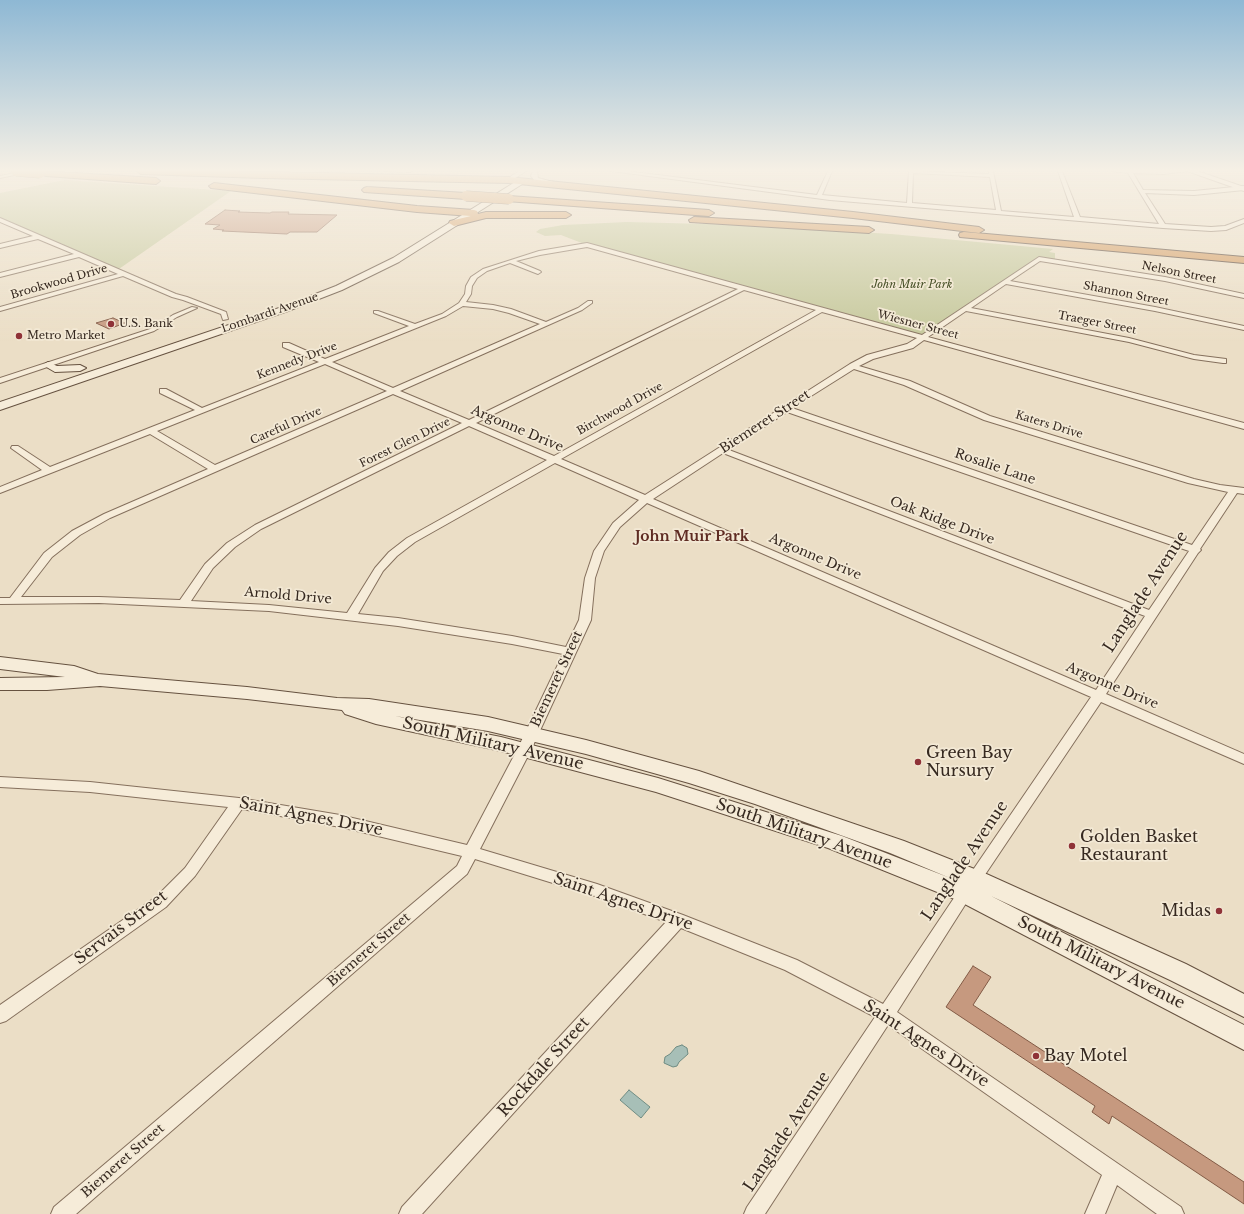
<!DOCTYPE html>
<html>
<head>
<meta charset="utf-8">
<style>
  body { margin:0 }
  canvas { display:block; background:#ebdec6 }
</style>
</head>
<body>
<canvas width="1244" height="1214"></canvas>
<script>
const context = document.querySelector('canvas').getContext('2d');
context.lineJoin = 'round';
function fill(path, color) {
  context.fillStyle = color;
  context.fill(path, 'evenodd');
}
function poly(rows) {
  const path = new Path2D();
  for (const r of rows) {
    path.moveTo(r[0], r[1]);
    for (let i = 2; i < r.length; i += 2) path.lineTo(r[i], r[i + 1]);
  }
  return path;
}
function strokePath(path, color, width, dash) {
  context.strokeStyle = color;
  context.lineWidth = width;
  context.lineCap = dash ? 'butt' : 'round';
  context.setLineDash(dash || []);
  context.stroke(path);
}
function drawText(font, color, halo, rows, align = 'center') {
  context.font = font + ' "Libre Baskerville",serif';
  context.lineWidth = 3.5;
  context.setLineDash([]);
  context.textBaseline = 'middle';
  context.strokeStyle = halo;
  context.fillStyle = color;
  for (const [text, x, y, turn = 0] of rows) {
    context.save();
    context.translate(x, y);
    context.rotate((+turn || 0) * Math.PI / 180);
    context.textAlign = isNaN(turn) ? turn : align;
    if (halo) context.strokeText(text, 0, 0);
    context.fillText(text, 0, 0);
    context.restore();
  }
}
fill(poly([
  [64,180,231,191,116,271,0,219,0,193],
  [627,222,745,225,891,234,1053,249,1049,252,1055,253,1055,259,1033,263,1035,266,1022,272,922,338,587,245,561,235,545,236,536,232,540,229,563,225]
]), '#c5c89b');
const water = poly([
  [682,1045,687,1048,688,1054,679,1062,677,1066,673,1067,664,1063,665,1057,670,1054,676,1047,682,1045],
  [629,1090,650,1107,641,1118,620,1100,629,1090]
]);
fill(water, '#a7bfb7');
strokePath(water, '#6f8c83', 1);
const building = poly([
  [225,210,240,211,238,212,270,213,272,212,289,212,288,214,337,215,317,232,290,232,287,234,222,231,224,230,213,229,220,225,205,224,225,210],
  [113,318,125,323,109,329,96,323,113,318],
  [973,966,991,977,973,1005,1244,1182,1244,1204,1112,1116,1109,1124,1092,1112,1095,1106,946,1007,973,966]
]);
fill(building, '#c6997f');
strokePath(building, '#825a45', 1);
const minor = poly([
  [24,171,29,172,0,178,0,176,24,171],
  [385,171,412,171,410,172,385,171],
  [611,171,626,171,817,195,828,171,832,171,822,195,907,203,909,171,989,174,989,171,993,171,1001,211,1074,217,1058,171,1062,171,1080,217,1159,224,1128,173,1112,171,1188,171,1164,174,1133,173,1143,190,1194,191,1244,186,1244,190,1194,195,1145,193,1165,224,1211,227,1225,226,1244,219,1244,223,1226,230,1211,231,1163,228,830,200,611,171],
  [913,173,990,177,996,210,912,203,913,173],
  [0,218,176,294,187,297,226,312,228,319,223,320,221,314,183,300,172,297,123,276,0,311,0,307,118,274,79,257,0,277,0,273,74,254,38,239,0,248,0,244,33,236,0,222,0,218],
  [587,243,922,335,1039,257,1165,277,1244,294,1244,298,1165,281,1040,261,1010,281,1155,307,1244,326,1244,330,1155,311,1006,284,971,308,1129,338,1194,355,1226,359,1226,363,1223,363,1194,359,1129,342,966,311,928,337,1244,423,1244,429,924,340,913,348,873,359,859,366,910,381,990,416,1194,479,1220,485,1244,488,1244,494,1237,493,1200,549,1201,550,1198,553,1106,694,1244,754,1244,764,1101,702,970,897,897,1012,1181,1207,1184,1214,1157,1214,1117,1185,1105,1214,1085,1214,1102,1175,888,1025,765,1214,744,1214,747,1207,875,1017,785,970,681,928,422,1214,399,1214,402,1207,666,922,595,896,475,859,467,874,76,1214,51,1214,54,1207,457,866,462,856,340,827,242,809,195,876,166,907,6,1021,0,1023,0,1005,156,897,185,868,228,807,90,792,0,787,0,777,90,782,239,798,340,815,467,845,517,750,563,654,512,644,398,626,269,611,99,603,0,604,0,598,10,598,44,553,72,531,104,514,208,469,150,434,0,493,0,487,42,470,11,448,12,446,18,446,50,467,195,410,160,393,160,389,166,389,202,408,319,362,283,347,283,343,289,343,325,359,409,326,374,313,374,311,378,311,415,324,442,314,459,303,465,294,466,286,471,277,483,269,539,251,587,243],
  [587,247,738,289,469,420,400,391,582,310,592,303,592,301,588,301,578,308,546,322,511,309,493,305,466,302,471,294,472,286,477,278,487,271,510,263,538,274,541,272,540,271,516,261,540,255,587,247],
  [744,290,816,310,554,456,476,423,744,290],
  [463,306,493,309,509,313,540,324,393,388,332,362,446,316,463,306],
  [822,312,917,338,907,344,867,355,850,364,645,495,561,459,822,312],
  [325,364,387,391,215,465,157,431,325,364],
  [854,369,904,385,984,420,1188,483,1228,492,1192,545,792,408,854,369],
  [393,394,462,423,255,525,227,543,205,564,180,600,99,597,21,597,52,557,80,535,110,518,393,394],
  [787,412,1189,551,1149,610,729,450,787,412],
  [469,426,547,460,407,538,389,552,375,568,347,613,269,605,191,601,213,568,235,547,261,529,469,426],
  [723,453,1145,616,1096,690,653,499,723,453],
  [555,463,639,500,613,523,594,551,585,578,579,620,566,647,512,636,398,618,358,614,383,571,397,556,415,542,555,463],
  [647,503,1091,697,960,889,883,1004,797,960,683,915,597,884,480,849,531,750,591,620,595,578,604,551,620,527,647,503],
  [192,307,197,308,177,317,154,331,0,383,0,378,150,329,173,315,192,307]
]);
const tertiary = poly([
  [519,171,526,171,511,181,507,181,507,179,519,171],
  [533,171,537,171,538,178,561,184,558,186,534,180,531,176,533,171],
  [1187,171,1197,171,1244,187,1244,191,1187,171]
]);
const secondary = poly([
  [520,179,523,179,527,181,399,262,342,290,288,311,0,410,0,402,282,307,336,286,393,258,520,179],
  [48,362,57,366,80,365,86,368,80,371,55,372,43,365,48,362],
  [0,657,74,666,98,674,247,687,337,698,369,699,488,717,586,740,699,771,904,841,982,872,1186,964,1244,994,1244,1017,1170,980,991,896,1244,1025,1244,1050,957,900,828,848,656,792,501,751,376,724,345,714,342,710,247,699,100,686,47,690,0,690,0,678,65,677,0,669,0,657],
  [395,716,488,731,586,754,689,783,755,804,890,853,950,878,842,836,658,778,501,737,395,716]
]);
const motorway = poly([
  [43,171,156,178,160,181,156,184,46,176,43,175,42,173,43,171],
  [137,171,227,171,509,177,853,212,979,227,984,230,979,233,853,218,509,183,263,178,141,174,137,171],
  [214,183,417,206,474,210,477,211,478,214,486,212,566,212,571,215,566,218,486,218,454,226,449,223,450,221,471,216,417,212,211,188,209,186,214,183],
  [367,187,466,193,471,196,466,199,364,192,362,190,364,188,367,187],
  [509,196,709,210,714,213,709,216,506,201,504,199,509,196],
  [694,217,869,227,874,230,869,233,690,222,689,220,694,217],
  [964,232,1244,257,1244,263,960,237,959,235,960,233,964,232]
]);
strokePath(minor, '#85705d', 2);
strokePath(tertiary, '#85705d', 2);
strokePath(secondary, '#665240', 2);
strokePath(motorway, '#533f31', 2);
fill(minor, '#f6ecd9');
fill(tertiary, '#f6ecd9');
fill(secondary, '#f6ecd9');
fill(motorway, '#d39a5e');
const motorwayBridge = poly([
  [16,171,40,173],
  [466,196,509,199]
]);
strokePath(motorwayBridge, '#533f31', 11, []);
strokePath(motorwayBridge, '#d39a5e', 10);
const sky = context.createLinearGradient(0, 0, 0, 341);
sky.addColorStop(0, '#8eb8d4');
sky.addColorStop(0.5, '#f6f0e5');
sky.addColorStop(1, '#f6f0e500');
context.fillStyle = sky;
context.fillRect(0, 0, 1244, 341);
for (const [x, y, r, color] of [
  [111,324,4,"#8f3237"],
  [19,336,4,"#8f3237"],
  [918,762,4,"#8f3237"],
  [1072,846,4,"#8f3237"],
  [1219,911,4,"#8f3237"],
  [1036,1056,4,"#8f3237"]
]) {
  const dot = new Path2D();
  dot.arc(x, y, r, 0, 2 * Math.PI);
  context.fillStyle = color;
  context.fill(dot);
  strokePath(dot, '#f3e9d5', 1.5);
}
drawText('11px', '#362920', '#f3e9d5', [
  ["Nelson Street",1179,273,11],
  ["Brookwood Drive",59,282,-16],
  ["Shannon Street",1126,294,11],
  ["Lombardi Avenue",270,313,-19],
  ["Traeger Street",1097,323,11],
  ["Wiesner Street",918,325,15],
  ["Kennedy Drive",297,361,-21],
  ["Birchwood Drive",620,409,-29],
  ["Katers Drive",1049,425,17],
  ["Careful Drive",286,426,-24],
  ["Forest Glen Drive",405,443,-26]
]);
drawText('italic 11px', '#485128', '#f3e9d5', [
  ["John Muir Park",912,285]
]);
drawText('11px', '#362920', '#f3e9d5', [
  ["U.S. Bank",119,324],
  ["Metro Market",27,336]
], 'left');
drawText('13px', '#362920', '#f3e9d5', [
  ["Biemeret Street",765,422,-33],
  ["Argonne Drive",517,429,23],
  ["Rosalie Lane",995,467,19],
  ["Oak Ridge Drive",942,521,21],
  ["Argonne Drive",815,557,23],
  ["Arnold Drive",288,596,5],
  ["Biemeret Street",557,679,-65],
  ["Argonne Drive",1112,686,23],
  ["Biemeret Street",369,950,-41],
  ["Biemeret Street",123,1161,-41]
]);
drawText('bold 14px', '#5f2c23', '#f3e9d5', [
  ["John Muir Park",692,537]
]);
drawText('16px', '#362920', '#f3e9d5', [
  ["Langlade Avenue",1146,592,-57],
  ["South Military Avenue",493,744,13],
  ["Saint Agnes Drive",311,817,11],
  ["South Military Avenue",804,834,19],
  ["Langlade Avenue",965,861,-56],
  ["Saint Agnes Drive",623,902,19],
  ["Servais Street",121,928,-37],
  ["South Military Avenue",1101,963,27],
  ["Saint Agnes Drive",926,1044,33],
  ["Rockdale Street",544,1067,-48],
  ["Langlade Avenue",787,1132,-56]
]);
drawText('16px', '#362920', '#f3e9d5', [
  ["Green Bay",926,753],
  ["Nursury",926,771],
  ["Golden Basket",1080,837],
  ["Restaurant",1080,855],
  ["Midas",1211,911,"right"],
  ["Bay Motel",1044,1056]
], 'left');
</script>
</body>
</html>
